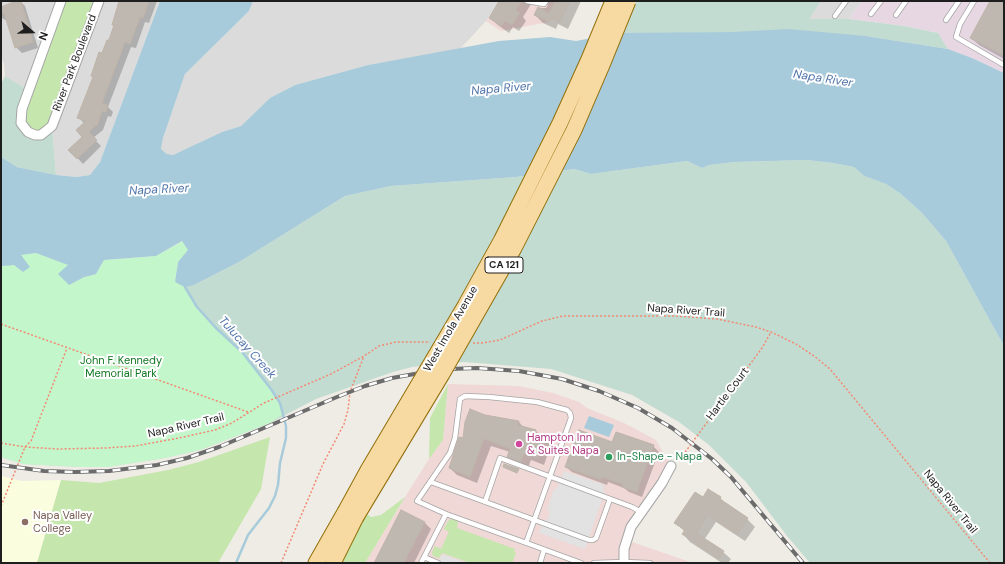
<!DOCTYPE html>
<html>
<head>
<meta charset="utf-8">
<style>
  body { margin:0 }
  #map { position:relative; width:1005px; height:564px; overflow:hidden; background:#efece5; font-family:"DM Sans",sans-serif }
  canvas { display:block }
  .frame { position:absolute; inset:0; border:2px solid #1e1e1e; pointer-events:none }
  .north { position:absolute; left:12px; top:12px; width:40px; height:40px; -webkit-text-stroke:3px #fff; paint-order:stroke; rotate:110deg; font-size:11px; font-weight:700; line-height:16px; text-align:center; color:#1e1e1e }
  .north::after { content:''; display:block; margin:auto; width:14px; height:18px; background:#1e1e1e; clip-path:polygon(50% 0,100% 100%,50% 72%,0 100%) }
</style>
</head>
<body>
<div id="map">
<canvas width="1005" height="564"></canvas>
<div class="frame"></div>
<div class="north">N</div>
</div>
<script>
const context = document.querySelector('canvas').getContext('2d');
context.lineJoin = 'round';
function fill(path, color) {
  context.fillStyle = color;
  context.fill(path, 'evenodd');
}
function poly(rows) {
  const path = new Path2D();
  for (const r of rows) {
    path.moveTo(r[0], r[1]);
    for (let i = 2; i < r.length; i += 2) path.lineTo(r[i], r[i + 1]);
  }
  return path;
}
function strokePath(path, color, width, dash) {
  context.strokeStyle = color;
  context.lineWidth = width;
  context.lineCap = dash ? 'butt' : 'round';
  context.setLineDash(dash || []);
  context.stroke(path);
}
function drawText(font, color, halo, rows, align = 'center') {
  context.font = font + ' "DM Sans",sans-serif';
  context.lineWidth = 4;
  context.setLineDash([]);
  context.textBaseline = 'middle';
  context.strokeStyle = halo;
  context.fillStyle = color;
  for (const [text, x, y, turn = 0] of rows) {
    context.save();
    context.translate(x, y);
    context.rotate((+turn || 0) * Math.PI / 180);
    context.textAlign = isNaN(turn) ? turn : align;
    if (halo) context.strokeText(text, 0, 0);
    context.fillText(text, 0, 0);
    context.restore();
  }
}
fill(poly([
  [1,1,61,1,28,90,5,76,4,64,1,56],
  [99,1,160,1,100,162,90,175,77,177,56,175,52,126],
  [253,1,499,1,486,21,460,49,368,65,295,85,270,98,241,126,222,132,173,155,167,154,161,149,163,138,185,74,249,11],
  [821,1,862,1,849,19,808,19]
]), '#dcdbdb');
fill(poly([
  [500,1,570,1,560,22,551,18,549,22,501,31,486,21],
  [448,384,518,386,553,393,579,402,587,408,624,423,656,440,671,466,626,540,693,563,365,563,405,497,429,459,443,440]
]), '#efd8d5');
fill(poly([
  [862,1,1004,1,1004,73,972,58,948,49,938,33,904,26,849,19]
]), '#e7d7e3');
fill(poly([
  [1,476,21,481,61,480,37,563,1,563]
]), '#fbfddf');
fill(poly([
  [61,1,99,1,52,126,41,135,28,132,22,109],
  [448,384,443,440,429,459,430,418],
  [270,437,261,489,218,563,37,563,61,480,99,483,168,470,199,462],
  [405,497,365,563,343,563,356,518,361,510,371,517,381,515],
  [451,519,458,521,457,528,515,549,514,552,516,553,512,563,470,563,442,553,439,558,433,556,432,552,435,546,441,549,449,532,444,529,448,521]
]), '#c5e6ad');
fill(poly([
  [628,1,821,1,809,19,849,19,904,26,938,33,948,49,866,36,733,32,615,35],
  [5,76,28,90,21,123,35,135,52,126,56,175,17,167,1,157,1,84],
  [807,160,833,163,854,167,864,176,886,184,901,194,922,213,946,241,1004,346,1004,563,810,563,787,536,746,482,709,445,679,422,632,395,551,369,464,362,412,367,393,372,316,399,270,423,200,450,165,458,107,467,80,467,23,464,1,457,1,264,194,285,239,262,345,196,391,186,516,177,574,169,591,174,687,161,702,168,709,165,735,162]
]), '#c3dcd2');
fill(poly([
  [183,241,189,250,178,262,175,282,185,287,197,307,216,328,242,352,264,379,280,403,283,414,270,423,200,450,165,458,107,467,80,467,23,464,1,457,1,264,2,266,14,265,20,255,36,253,69,265,69,285,84,277,96,274,104,260,156,256]
]), '#c4f6cc');
fill(poly([
  [564,471,604,485,603,490,605,491,585,549,539,533,543,520,547,521,550,511,547,510,554,489,557,489],
  [442,554,467,563,438,563]
]), '#e2e2e2');
fill(poly([
  [160,1,253,1,249,11,185,74,163,138,161,149,167,154,173,155,222,132,241,126,270,98,295,85,368,65,499,41,550,37,576,41,618,33,733,32,788,29,866,36,948,49,972,58,1004,73,1004,346,946,241,922,213,901,194,886,184,864,176,854,167,833,163,807,160,735,162,709,165,702,168,687,161,591,174,574,169,516,177,391,186,345,196,239,262,194,285,185,287,175,282,178,262,188,250,182,241,156,256,104,260,96,274,84,277,69,285,58,274,68,265,36,253,21,255,30,267,23,272,14,265,2,266,1,157,17,167,56,175,77,177,90,175,100,162],
  [589,416,614,425,609,437,584,428]
]), '#a7cbda');
fill(poly([
  [8,1,20,1,25,6,38,48,22,53,16,47,7,20,5,20,1,17,1,8,14,3],
  [120,1,157,1,149,23,145,22,136,48,131,47,108,107,113,112,111,117,108,116,103,130,93,138,101,146,83,164,70,150,84,137,85,124,79,118,94,78,92,76,109,42,114,26,113,25],
  [501,1,533,1,523,17,526,21,519,31,513,27,509,33,498,25,490,18],
  [544,1,581,1,568,29,558,24,556,29,543,23,535,15,539,8,546,8,548,5],
  [991,1,1004,1,1004,59,979,45,971,38],
  [484,416,519,422,524,428,536,431,541,436,544,437,551,444,544,465,531,460,528,468,515,463,508,456,510,452,491,446,477,483,457,475,450,468,464,440],
  [613,444,653,446,659,452,642,497,629,492,624,488,608,482,607,485,572,472,566,467],
  [720,498,728,506,747,519,755,527,745,541,716,522,704,540,723,552,731,559,728,563,722,563,690,542,683,534,685,532,676,523,703,499],
  [424,522,431,529,414,563,375,563]
]), '#0003');
strokePath(poly([
  [186,284,185,287,197,307,216,328,242,352,271,389,280,403,286,426,286,438,280,463,278,485,275,496,269,508,248,535,236,563]
]), '#a7cbda', 2.5);
const building = poly([
  [16,1,21,1,33,42,15,48,4,13,1,14,1,7,16,1],
  [119,1,149,1,143,18,140,17,130,44,125,42,102,103,108,105,106,112,102,111,97,126,96,125,89,132,97,140,77,159,68,150,82,137,76,130,86,121,77,118,93,77,91,76,99,52,102,53,107,40,109,40,114,25,112,25,119,1],
  [499,1,522,1,516,10,520,13,512,25,505,21,501,26,489,18,499,1],
  [555,1,570,1,560,22,551,18,549,22,534,15,538,7,549,13,555,1],
  [990,1,1004,1,1004,56,970,38,990,1],
  [470,409,485,415,519,421,518,425,536,430,536,434,545,436,537,458,524,454,521,462,507,457,510,449,484,439,470,477,449,468,459,437,463,438,465,422,470,409],
  [579,430,612,442,616,432,654,445,637,492,622,487,623,484,602,477,601,480,565,467,579,430],
  [504,464,519,469,517,473,503,467,504,464],
  [708,489,721,497,720,499,748,518,737,534,708,515,696,533,724,551,719,559,682,534,685,530,674,523,695,492,703,497,708,489],
  [401,510,425,522,404,563,374,563,401,510]
]);
fill(building, '#bfb8b1');
strokePath(building, '#bfb4a8', 1);
const service = poly([
  [527,1,544,4,546,1],
  [974,1,960,24,956,37,1004,65],
  [871,14,881,1],
  [896,15,906,1],
  [835,16,846,1],
  [946,20,959,1],
  [431,482,589,540,593,540,596,538,610,499],
  [485,502,500,458,632,507,641,512],
  [526,543,571,418,570,413,567,410,537,402,489,397,465,396,460,399,455,438,450,453,417,501,446,514,532,545,581,563],
  [424,557,438,563],
  [421,563,446,514],
  [540,563,544,550],
  [594,563,624,562,650,563]
]);
const minor = poly([
  [61,1,22,109,21,123,28,132,35,135,41,135,52,126,99,1],
  [624,563,624,549,631,527,662,483,671,466]
]);
const primary = poly([
  [316,563,345,512],
  [333,563,356,517]
]);
strokePath(service, '#a5a5a5', 6);
strokePath(minor, '#a5a5a5', 11);
strokePath(primary, '#906e08', 17);
strokePath(poly([
  [1,324,248,412],
  [473,343,482,343,500,340,542,321,563,316,676,316,717,319,756,327,771,332,796,344,814,356,830,369,990,563],
  [1,443,25,447,57,449,105,448,135,446,179,438,215,430,232,423,264,403,331,374,364,356,379,346,396,342,430,342],
  [677,461,683,455,762,348,771,332],
  [1,506,25,447,31,441,67,348],
  [281,563,323,464,344,424,348,410,350,392,364,356]
]), '#f28972', 1.5, [2, 2]);
strokePath(service, '#fff', 4.5);
strokePath(minor, '#fff', 9);
strokePath(primary, '#f7d9a2', 15);
const rail = poly([
  [1,465,44,471,75,472,109,471,157,465,187,458,219,447,337,397,365,386,392,378,420,373,450,369,477,368,519,371,562,379,599,391,638,408,672,428,712,459,731,477,803,563]
]);
strokePath(rail, '#6c6c6c', 4);
strokePath(rail, '#fff', 2.5, [8]);
const primaryBridge = poly([
  [345,512,368,470,465,306,501,241,560,123,589,59,613,1],
  [356,517,442,374,514,248,574,130,602,65,628,1]
]);
strokePath(primaryBridge, '#906e08', 17, []);
strokePath(primaryBridge, '#f7d9a2', 15);
for (const [x, y, r, color] of [
  [519,444,4,"#d1479c"],
  [609,457,4,"#2e9e5b"],
  [25,522,4,"#8d6e63"]
]) {
  const dot = new Path2D();
  dot.arc(x, y, r, 0, 2 * Math.PI);
  context.fillStyle = color;
  context.fill(dot);
  strokePath(dot, '#fff', 1.5);
}
for (const [x, y, w] of [
  [504,265,38]
]) {
  const box = new Path2D();
  box.roundRect(x - w / 2, y - 8, w, 16, 3);
  context.fillStyle = '#fff';
  context.fill(box);
  strokePath(box, '#1e1e1e', 1);
}
drawText('bold 10px', '#1e1e1e', null, [
  ["CA 121",504,265]
]);
drawText('11px', '#1e1e1e', '#fff', [
  ["River Park Boulevard",75,63,-69],
  ["Napa River Trail",686,311,4],
  ["West Imola Avenue",451,329,-60],
  ["Hartle Court",728,394,-53],
  ["Napa River Trail",186,426,-13],
  ["Napa River Trail",950,502,51]
]);
drawText('11px', '#172', '#fff', [
  ["John F. Kennedy",121,361],
  ["Memorial Park",121,374]
]);
drawText('11px', '#b23c85', '#fff', [
  ["Hampton Inn",527,438],
  ["& Suites Napa",527,451]
], 'left');
drawText('11px', '#27864d', '#fff', [
  ["In-Shape - Napa",617,457]
], 'left');
drawText('11px', '#785e54', '#fff', [
  ["Napa Valley",33,516],
  ["College",33,529]
], 'left');
drawText('italic 12px', '#5075a9', '#fff', [
  ["Napa River",823,79,9],
  ["Napa River",501,89,-5],
  ["Napa River",159,190,-3],
  ["Tulucay Creek",247,348,48]
]);
</script>
</body>
</html>
